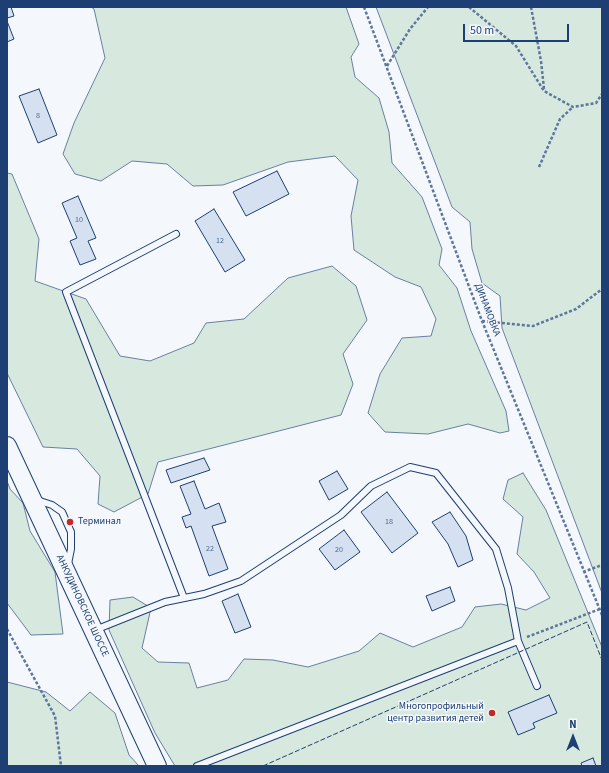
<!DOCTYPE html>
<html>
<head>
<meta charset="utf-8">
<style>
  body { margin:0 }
  #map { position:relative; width:609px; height:773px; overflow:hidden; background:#f4f7fb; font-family:"Source Sans 3",sans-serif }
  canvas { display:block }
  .frame { position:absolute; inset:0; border:8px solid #1d3f73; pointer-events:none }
  .north { position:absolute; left:553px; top:717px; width:40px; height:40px; -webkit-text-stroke:3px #f4f7fb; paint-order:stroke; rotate:0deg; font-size:11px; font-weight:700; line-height:16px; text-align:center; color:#1d3f73 }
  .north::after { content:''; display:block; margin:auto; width:14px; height:18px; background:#1d3f73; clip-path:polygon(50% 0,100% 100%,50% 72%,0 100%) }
  .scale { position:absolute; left:463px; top:24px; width:106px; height:18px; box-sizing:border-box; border:2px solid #1d3f73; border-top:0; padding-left:5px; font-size:12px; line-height:14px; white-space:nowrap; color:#1d3f73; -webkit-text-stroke:3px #f4f7fb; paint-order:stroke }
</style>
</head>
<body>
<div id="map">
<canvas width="609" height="773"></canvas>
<div class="frame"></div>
<div class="north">N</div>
<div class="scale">50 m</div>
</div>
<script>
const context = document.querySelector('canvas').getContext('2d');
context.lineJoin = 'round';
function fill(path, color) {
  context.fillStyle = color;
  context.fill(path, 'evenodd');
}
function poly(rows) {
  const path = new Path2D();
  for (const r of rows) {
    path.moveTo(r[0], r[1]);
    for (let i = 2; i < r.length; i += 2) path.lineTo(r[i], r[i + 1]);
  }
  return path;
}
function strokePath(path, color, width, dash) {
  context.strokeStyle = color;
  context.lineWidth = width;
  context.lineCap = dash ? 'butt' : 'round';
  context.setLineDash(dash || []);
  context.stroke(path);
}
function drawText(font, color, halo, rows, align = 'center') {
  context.font = font + ' "Source Sans 3",sans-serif';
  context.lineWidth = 3;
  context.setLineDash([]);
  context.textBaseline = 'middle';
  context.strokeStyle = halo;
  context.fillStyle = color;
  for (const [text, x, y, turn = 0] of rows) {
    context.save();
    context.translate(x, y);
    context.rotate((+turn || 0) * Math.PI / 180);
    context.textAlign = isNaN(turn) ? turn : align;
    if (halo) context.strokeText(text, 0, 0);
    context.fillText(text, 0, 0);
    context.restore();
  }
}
const green = poly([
  [91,7,346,7,359,44,351,57,355,77,379,98,389,132,392,163,422,197,442,249,439,265,457,288,471,331,506,411,509,431,500,433,468,424,428,434,385,432,368,413,380,374,402,338,431,336,436,319,421,287,395,277,354,250,351,216,358,180,335,156,288,162,223,185,193,186,167,164,132,161,101,181,75,174,63,154,74,123,105,58,94,9,91,7],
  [376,7,602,7,602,593,502,328,500,296,482,283,472,249,470,222,452,207,376,7],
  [7,173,12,174,39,239,35,281,86,299,120,356,150,361,194,343,206,323,244,319,288,278,332,266,356,286,367,320,343,354,353,384,341,415,158,462,148,494,114,512,98,504,100,476,77,449,43,447,7,373,7,173],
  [523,473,546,510,602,647,602,766,175,766,155,733,109,630,110,600,133,597,151,608,142,648,158,662,189,663,197,688,228,680,244,659,273,660,308,667,359,651,380,633,413,647,462,627,475,607,501,604,526,610,550,598,534,572,517,554,523,517,503,499,508,480,523,473],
  [7,481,10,489,23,503,30,531,55,572,63,634,31,635,7,603,7,481],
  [7,682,46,692,70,711,90,692,115,713,129,755,139,766,7,766,7,682]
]);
fill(green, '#d7e8df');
strokePath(green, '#687fa3', 1);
const building = poly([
  [7,7,11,7,14,16,7,18,7,7],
  [7,21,14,39,7,42,7,21],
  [39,89,57,135,38,143,19,96,39,89],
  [277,171,289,194,246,216,233,192,277,171],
  [78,196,96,238,88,241,96,259,80,265,70,241,77,238,62,203,78,196],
  [214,209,245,260,225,272,195,221,214,209],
  [204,458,210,470,171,483,166,470,204,458],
  [337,471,348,489,329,500,319,481,337,471],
  [194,481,205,509,219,503,226,522,212,526,228,569,209,576,191,526,186,528,182,517,191,514,180,486,194,481],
  [387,492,418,533,392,553,361,512,387,492],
  [450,512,466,536,473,560,458,567,448,544,432,522,450,512],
  [344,530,360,552,335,570,319,549,344,530],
  [450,587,455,601,432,611,426,596,450,587],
  [238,594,251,627,235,633,222,601,238,594],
  [549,695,557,713,533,723,535,728,518,735,508,712,549,695],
  [593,758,596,766,582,766,581,763,593,758]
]);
fill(building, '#d5e0f0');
strokePath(building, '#1d3f73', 1);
const lane = poly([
  [176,234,66,292,184,598],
  [37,500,52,505,62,512,71,532,71,549,68,564],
  [95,630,165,602,204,594,241,581,341,515,371,486,410,467,436,473,496,549,508,588,518,641,537,686],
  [197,766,518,641]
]);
const secondary = poly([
  [7,446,157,766]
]);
strokePath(lane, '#1d3f73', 8);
strokePath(secondary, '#1d3f73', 20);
strokePath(poly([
  [364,7,482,321,602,615],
  [469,7,516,46,544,91,573,107,596,103,602,94],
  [531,7,541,61,544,89],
  [387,66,410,29,428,7],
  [539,167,560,119,573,107],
  [482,321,533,326,576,309,602,289],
  [583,572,602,565],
  [7,629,55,716,61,766],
  [527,637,600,609]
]), '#5e769c', 2.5, [3, 2]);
strokePath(lane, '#f4f7fb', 6);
strokePath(secondary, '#f4f7fb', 18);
strokePath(poly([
  [263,766,587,622,602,660]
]), '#1d3f73', 1, [5, 2]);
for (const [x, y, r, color] of [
  [70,522,4,"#c62828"],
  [492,713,4,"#c62828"]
]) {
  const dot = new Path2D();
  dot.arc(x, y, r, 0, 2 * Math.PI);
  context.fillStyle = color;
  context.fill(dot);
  strokePath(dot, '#f4f7fb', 1.5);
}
drawText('8px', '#4b6792', null, [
  ["8",38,116],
  ["10",79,220],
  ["12",220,241],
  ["18",389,522],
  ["22",210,549],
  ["20",339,550]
]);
drawText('10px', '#1d3f73', '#f4f7fb', [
  ["ДИНАМОВКА",487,310,69],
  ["АНКУДИНОВСКОЕ ШОССЕ",82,606,65]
]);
drawText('10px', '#1d3f73', '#f4f7fb', [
  ["Терминал",78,522],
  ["Многопрофильный",484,707,"right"],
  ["центр развития детей",484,719,"right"]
], 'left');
</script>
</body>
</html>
